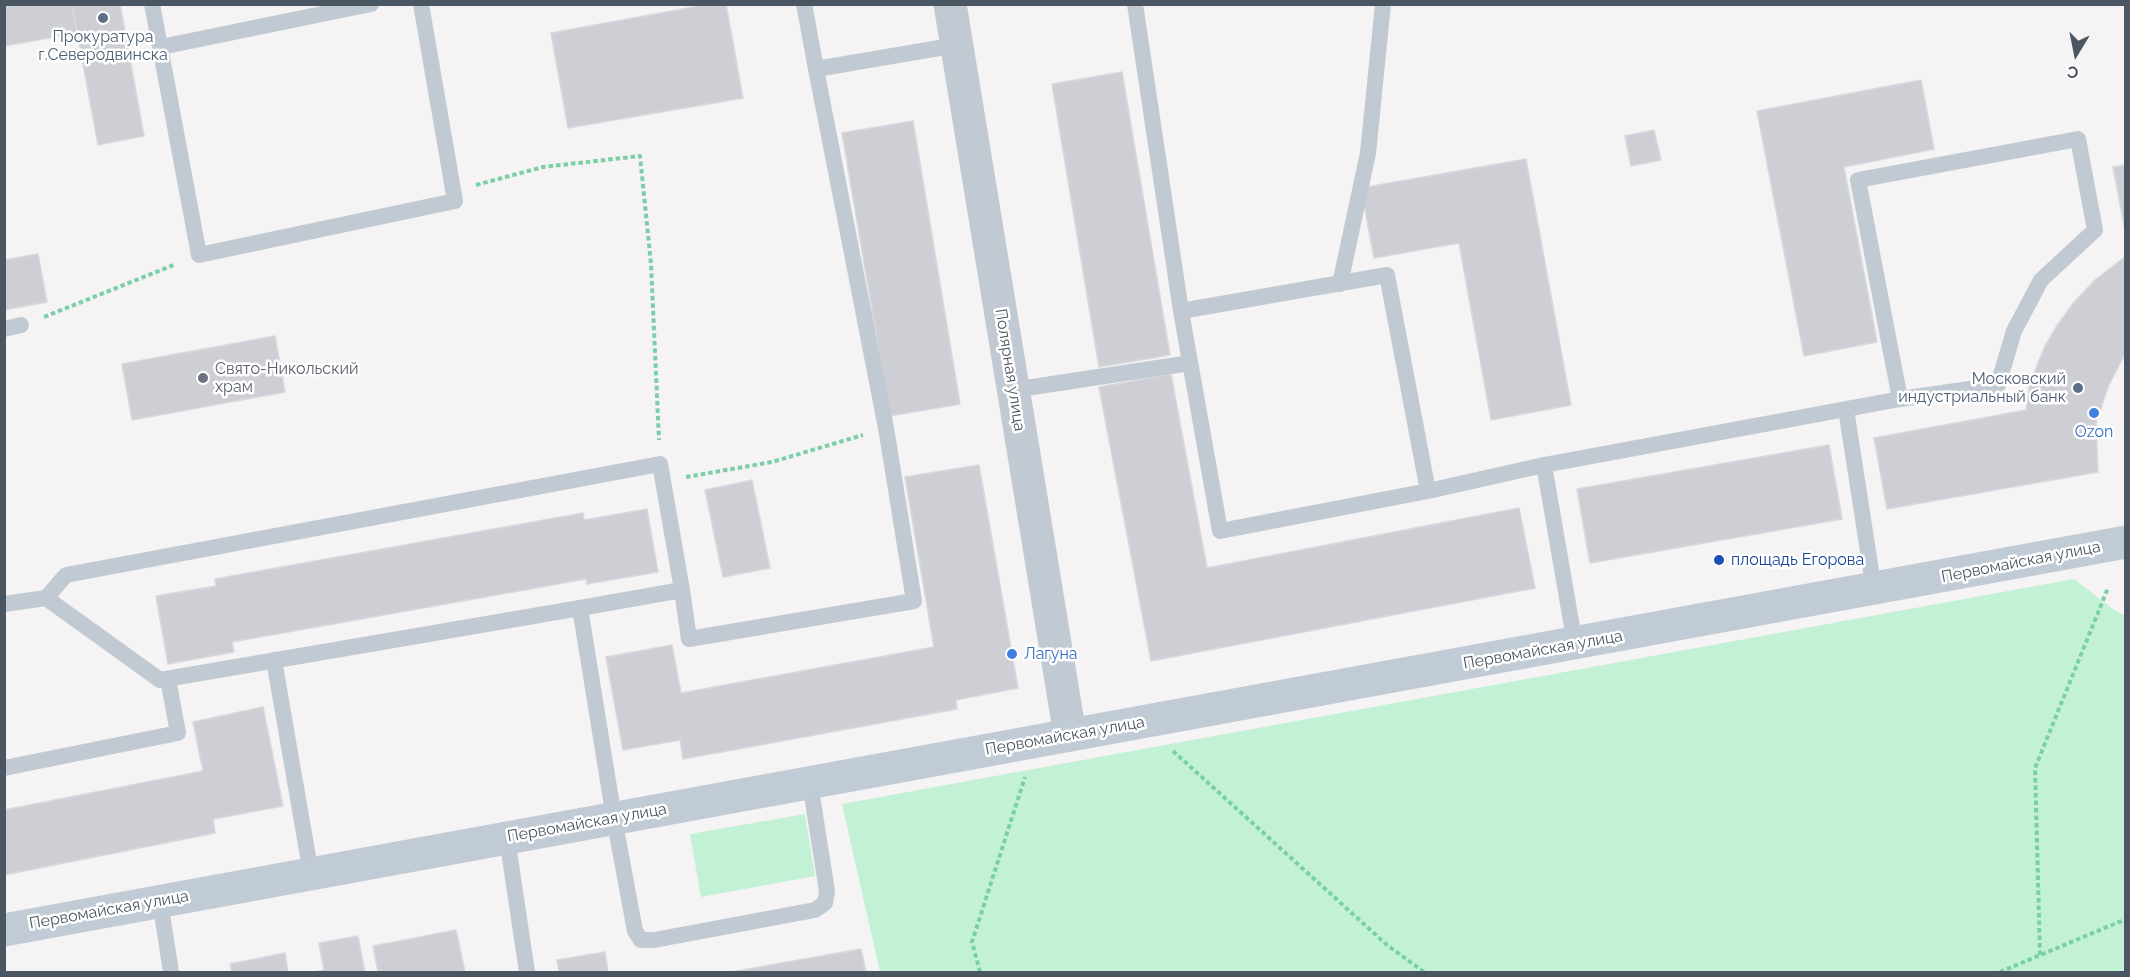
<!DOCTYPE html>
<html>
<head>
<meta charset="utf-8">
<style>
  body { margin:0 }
  #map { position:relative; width:2130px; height:977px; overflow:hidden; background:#f5f3f3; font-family:Raleway,sans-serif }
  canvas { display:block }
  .frame { position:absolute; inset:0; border:6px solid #4a5661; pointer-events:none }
  .north { position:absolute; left:2046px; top:24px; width:60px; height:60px; -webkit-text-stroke:4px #fff; paint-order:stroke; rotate:190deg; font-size:16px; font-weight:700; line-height:24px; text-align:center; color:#4a5661 }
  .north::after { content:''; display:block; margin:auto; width:21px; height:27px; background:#4a5661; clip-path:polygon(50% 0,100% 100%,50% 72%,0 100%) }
</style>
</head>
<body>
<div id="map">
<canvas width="2130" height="977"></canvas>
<div class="frame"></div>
<div class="north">С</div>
</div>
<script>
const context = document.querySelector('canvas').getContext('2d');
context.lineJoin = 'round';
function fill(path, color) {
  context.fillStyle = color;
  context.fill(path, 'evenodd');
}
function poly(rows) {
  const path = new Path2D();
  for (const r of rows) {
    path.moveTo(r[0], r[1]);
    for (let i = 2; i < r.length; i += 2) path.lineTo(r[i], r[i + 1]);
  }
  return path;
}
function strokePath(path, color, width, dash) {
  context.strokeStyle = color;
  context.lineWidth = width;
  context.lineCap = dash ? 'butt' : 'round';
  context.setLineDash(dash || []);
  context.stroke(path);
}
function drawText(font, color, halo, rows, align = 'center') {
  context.font = font + ' Raleway,sans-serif';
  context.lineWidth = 5;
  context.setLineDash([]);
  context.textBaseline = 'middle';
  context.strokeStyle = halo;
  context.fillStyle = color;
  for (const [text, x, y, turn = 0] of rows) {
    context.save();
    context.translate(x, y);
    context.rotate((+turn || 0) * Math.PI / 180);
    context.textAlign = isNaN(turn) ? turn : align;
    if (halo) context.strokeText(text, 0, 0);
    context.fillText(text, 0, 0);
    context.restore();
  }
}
fill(poly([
  [2074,579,2114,610,2125,616,2125,972,880,972,842,804],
  [805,814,815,876,701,897,690,834]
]), '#c3f1d5');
const building = poly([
  [4,4,72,4,77,33,4,46,4,4],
  [72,4,120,4,144,136,98,145,72,4],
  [710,4,726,4,743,98,568,128,551,33,710,4],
  [1122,72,1170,355,1099,367,1052,84,1122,72],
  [1921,80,1934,149,1844,167,1877,342,1804,356,1757,111,1921,80],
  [913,121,960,404,890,416,842,133,913,121],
  [1654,130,1661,160,1631,166,1625,136,1654,130],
  [1526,159,1571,405,1491,420,1459,243,1374,258,1361,188,1526,159],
  [2126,165,2126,236,2113,167,2126,165],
  [38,254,47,302,4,310,4,260,38,254],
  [2126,256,2126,352,2108,387,2096,423,2098,472,1887,509,1874,438,2026,410,2030,382,2045,346,2058,324,2075,301,2095,280,2126,256],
  [275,336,285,392,132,420,122,364,275,336],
  [1171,374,1207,568,1519,508,1535,588,1151,661,1099,387,1171,374],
  [1829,445,1842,519,1590,563,1577,489,1829,445],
  [979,465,1018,688,956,700,957,709,683,759,680,740,623,750,606,657,672,645,681,693,934,647,905,477,979,465],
  [752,480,770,568,723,577,705,490,752,480],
  [647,509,658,572,587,584,586,579,232,642,234,652,168,664,156,596,216,586,215,579,583,513,584,520,647,509],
  [263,707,283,806,213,819,215,833,4,875,4,810,203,771,193,722,263,707],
  [456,930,465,972,378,972,373,946,456,930],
  [358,936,365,972,314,972,324,970,319,943,358,936],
  [861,949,866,972,731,972,861,949],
  [605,952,608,972,559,972,557,960,605,952],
  [285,953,288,972,232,972,230,964,285,953]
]);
fill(building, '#cdcfd5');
strokePath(building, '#d7d9de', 1.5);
strokePath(poly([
  [476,185,543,167,640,156,651,264,659,440],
  [44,317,176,264],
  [686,477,772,462,863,435],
  [1173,751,1387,945,1424,972],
  [2040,955,2035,768,2108,588],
  [980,972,972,942,1025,777],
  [2000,972,2126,919]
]), '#7ad0a6', 4, [4.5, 3]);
strokePath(poly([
  [152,4,199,255,455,201,421,4],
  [804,4,816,69,957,45],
  [1135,4,1181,311],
  [161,47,371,4],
  [1340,284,1368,153,1383,4],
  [4,329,21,325],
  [1013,390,1190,363],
  [1846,409,1900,399,1858,180,2078,139,2095,230,2041,280,2014,331,1998,385,1900,399],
  [1428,491,1387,275,1181,311,1220,531,1428,491,1544,465],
  [46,598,66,575,660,464,682,590],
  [4,604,46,598,160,680,580,608],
  [1575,644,1544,465,1846,409,1874,590],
  [274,660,311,874],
  [4,768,178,733,168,679],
  [810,783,827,891,825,903,815,910,654,940,641,940,635,931,614,818,580,608,682,590,689,639,914,601,886,428,816,69],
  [507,838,527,972],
  [160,901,171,972]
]), '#c1cad2', 16);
strokePath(poly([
  [950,4,1070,735]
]), '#c1cad2', 33);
strokePath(poly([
  [4,930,2126,542]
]), '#c1cbd6', 33);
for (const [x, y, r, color] of [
  [103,18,6,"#5c6f8a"],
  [203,378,6,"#6b7280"],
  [2078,388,6,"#5c6f8a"],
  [2094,413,6,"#3f7fe0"],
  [1719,560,6,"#1a4fb4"],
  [1012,654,6,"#3f7fe0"]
]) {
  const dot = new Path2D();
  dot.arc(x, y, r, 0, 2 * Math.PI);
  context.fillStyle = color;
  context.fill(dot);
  strokePath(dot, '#fff', 2);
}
drawText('16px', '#4e5e75', '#fff', [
  ["Прокуратура",103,37],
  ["г.Северодвинска",103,55],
  ["Московский",2066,379,"right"],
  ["индустриальный банк",2066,397,"right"]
]);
drawText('16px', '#5b616d', '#fff', [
  ["Свято-Никольский",215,369],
  ["храм",215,387]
], 'left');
drawText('16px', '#4a5661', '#fff', [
  ["Полярная улица",1010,370,81],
  ["Первомайская улица",2021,562,-11],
  ["Первомайская улица",1543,650,-10],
  ["Первомайская улица",1065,736,-10],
  ["Первомайская улица",587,823,-10],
  ["Первомайская улица",109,910,-10]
]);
drawText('16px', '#366cbe', '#fff', [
  ["Ozon",2094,432],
  ["Лагуна",1024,654,"left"]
]);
drawText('16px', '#164399', '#fff', [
  ["площадь Егорова",1731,560]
], 'left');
</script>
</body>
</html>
